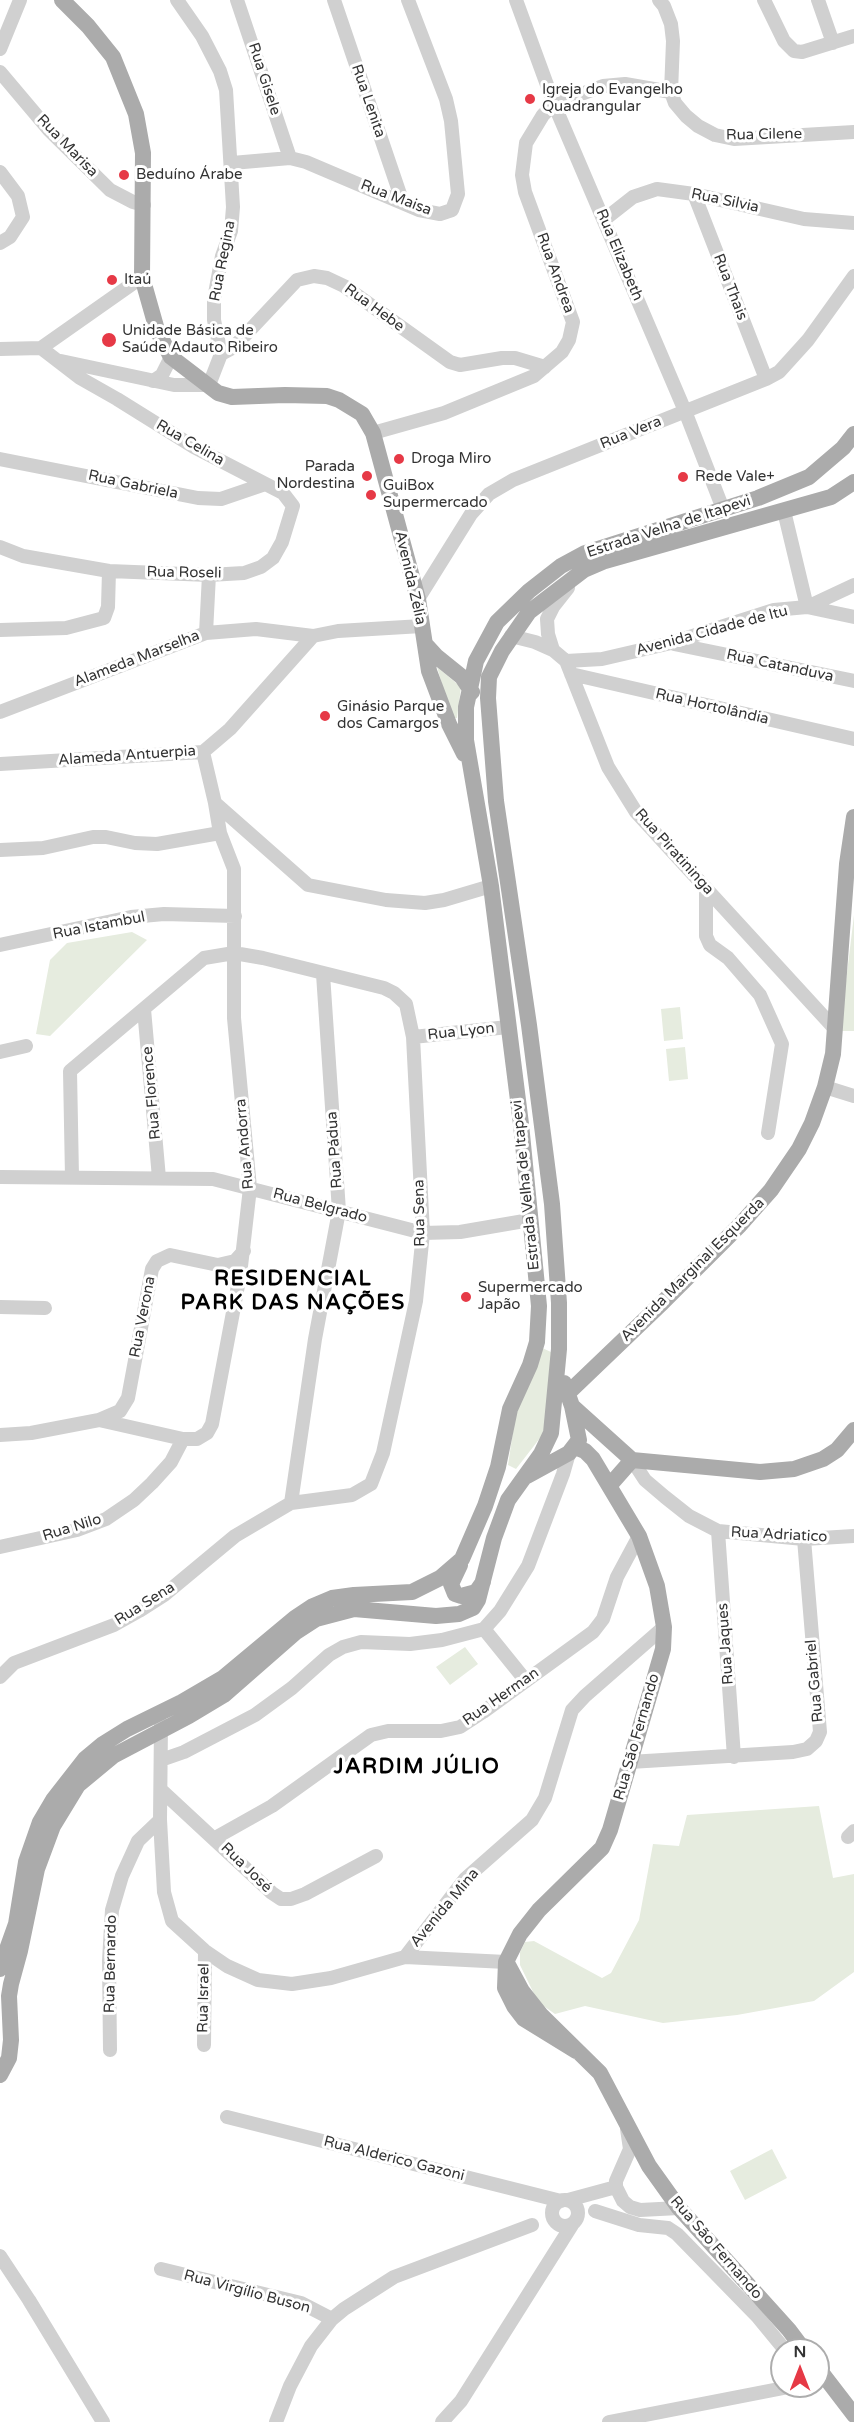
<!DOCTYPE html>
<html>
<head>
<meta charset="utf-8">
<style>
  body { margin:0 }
  #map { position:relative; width:854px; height:2422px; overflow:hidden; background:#fff; font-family:"Varela Round",sans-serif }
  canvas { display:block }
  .north { position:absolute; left:770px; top:2338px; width:60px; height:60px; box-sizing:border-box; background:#fff; border:2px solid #adadad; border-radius:50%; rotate:0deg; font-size:16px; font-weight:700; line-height:24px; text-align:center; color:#333 }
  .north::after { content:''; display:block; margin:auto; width:21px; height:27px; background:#e63946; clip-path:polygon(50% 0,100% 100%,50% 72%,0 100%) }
</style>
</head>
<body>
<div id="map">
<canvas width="854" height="2422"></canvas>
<div class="north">N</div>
</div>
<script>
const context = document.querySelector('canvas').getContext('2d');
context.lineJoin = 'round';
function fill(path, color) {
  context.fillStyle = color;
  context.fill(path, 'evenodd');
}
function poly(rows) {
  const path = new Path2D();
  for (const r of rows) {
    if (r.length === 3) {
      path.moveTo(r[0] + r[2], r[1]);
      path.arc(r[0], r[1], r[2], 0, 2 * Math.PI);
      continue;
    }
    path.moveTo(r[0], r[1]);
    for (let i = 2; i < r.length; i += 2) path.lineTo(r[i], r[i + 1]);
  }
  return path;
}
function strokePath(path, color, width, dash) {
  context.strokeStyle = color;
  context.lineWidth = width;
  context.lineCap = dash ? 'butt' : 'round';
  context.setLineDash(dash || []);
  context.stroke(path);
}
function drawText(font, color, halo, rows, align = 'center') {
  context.font = font + ' "Varela Round",sans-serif';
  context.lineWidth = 6;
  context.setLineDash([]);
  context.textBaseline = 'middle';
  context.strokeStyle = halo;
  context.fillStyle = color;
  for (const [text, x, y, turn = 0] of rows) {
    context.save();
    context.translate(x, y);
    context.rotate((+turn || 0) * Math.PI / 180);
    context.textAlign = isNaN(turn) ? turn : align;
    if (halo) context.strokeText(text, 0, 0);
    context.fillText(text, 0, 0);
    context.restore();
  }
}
fill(poly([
  [437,667,461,687,457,718,452,718],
  [854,915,854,1031,840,1031],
  [132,932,147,940,50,1036,36,1034,50,960,67,943],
  [680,1007,683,1039,664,1041,661,1009],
  [685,1047,688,1079,669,1081,666,1049],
  [540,1347,551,1352,547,1429,516,1469,508,1465,515,1418],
  [465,1647,478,1664,450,1685,436,1667],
  [819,1806,833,1878,854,1874,854,1972,814,2001,737,2015,663,2023,585,2006,555,2014,538,2002,520,1965,520,1952,525,1942,534,1941,602,1978,611,1973,639,1920,653,1844,679,1846,687,1815],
  [772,2149,787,2178,745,2200,730,2171]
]), '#e6ecdf');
strokePath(poly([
  [177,0,202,36,220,71,226,90,233,207,231,231,222,256,214,299,214,320,221,354],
  [237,0,290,158],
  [334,0,403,203],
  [516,0,554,104,685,411,723,509],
  [659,0,664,6,671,24,673,41,671,92],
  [764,0,784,41,794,51,802,52,854,36],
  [818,0,833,43],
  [0,49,20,0],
  [0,72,49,130,110,190,133,202,144,205],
  [232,163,290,158,306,162,419,210,440,214,452,210,458,194,451,121,446,99,408,0],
  [0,172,18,196,23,217,10,237,0,243],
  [694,194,766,379],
  [605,219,633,197,657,189,694,194,804,219,854,223],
  [41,348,142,277],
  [0,349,41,348],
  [61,361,174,385,209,385,221,354,234,347,297,280,314,276,327,278,344,286,450,362,460,365,502,358,515,358,545,367],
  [153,381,162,375,171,357],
  [373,433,444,413,534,376,562,352,569,340,573,322,525,192,522,175,526,143,543,115,554,104,603,86,625,84,671,92,675,103,686,116,698,126,715,135,734,139,854,132],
  [0,459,198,498,221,499,265,484],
  [784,511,807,607],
  [0,547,23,556,109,571,209,575,244,573,261,567,273,558,282,542,293,506,283,493,194,447,117,399,80,378,41,348],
  [418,599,471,514,489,494,513,480,766,379,779,372,808,340,854,276],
  [807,607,854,617],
  [0,630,66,628,104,618,108,607,109,571],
  [206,633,209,575],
  [511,636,535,642,553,650,566,661,608,767,636,812,835,1029],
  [674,644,854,681],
  [553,650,548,634,547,619,553,607,568,588],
  [566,661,602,659,671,643,774,610,807,607,854,585],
  [571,674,854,739],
  [0,712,206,633,256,629,313,636,338,631,422,626],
  [0,764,203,752,230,729,313,636],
  [215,803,308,885,386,900,425,903,444,900,491,886],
  [0,850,43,848,93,837,106,837,135,843,157,844,220,833],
  [706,889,706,936,710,945,728,958,760,995,782,1044,768,1133],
  [0,945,131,917,164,914,235,916],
  [144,1009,159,1178],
  [413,1037,508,1027],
  [0,1052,26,1046],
  [825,1087,854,1096],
  [0,1177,213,1179,423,1233,460,1232,530,1220],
  [0,1307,45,1308],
  [99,1420,120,1411,128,1398,152,1269,157,1261,170,1255,218,1265,235,1261,244,1251],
  [0,1435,31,1433,99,1420,183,1439,197,1439,207,1433,212,1424,240,1275,250,1188,234,1018,234,869,220,833,215,803,203,752],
  [632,1460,645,1480,665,1497,689,1516,718,1531,804,1539,854,1536],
  [291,1503,315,1339,339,1211,323,974],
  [718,1531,734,1757],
  [0,1547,77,1530,106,1519,134,1500,152,1483,171,1462,183,1439],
  [484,1629,526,1681],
  [0,1677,14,1663,114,1625,139,1611,164,1595,235,1536,291,1503,352,1495,371,1484,383,1453,416,1301,423,1233,413,1037,406,1004,394,993,384,988,263,958,234,953,204,958,70,1071,72,1177],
  [161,1724,160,1820,164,1892,172,1921,205,1951,227,1966,258,1980,292,1984,331,1978,405,1957,465,1879,532,1820,545,1798,572,1710,585,1696,664,1627],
  [161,1760,184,1752,255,1715,292,1688,329,1655,343,1647,361,1642,410,1644,442,1640,484,1629,500,1611,528,1566,563,1474,569,1453],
  [630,1762,793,1752,807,1749,816,1741,820,1732,804,1539],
  [161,1790,272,1893,281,1899,291,1899,305,1894,376,1856],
  [848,1837,854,1831],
  [215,1838,272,1806,371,1735,388,1731,441,1731,460,1727,483,1712,593,1632,603,1619,617,1577,639,1536],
  [405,1957,506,1962],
  [204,2045,205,1951],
  [110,2050,109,1961,112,1910,122,1876,138,1841,160,1820],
  [227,2117,561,2201],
  [627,2129,630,2149,616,2181,616,2187,623,2201,630,2207,640,2210,679,2208],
  [565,2213,13],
  [568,2200,616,2187],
  [595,2211,639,2225,668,2228,677,2234,757,2316,785,2350],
  [0,2256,29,2300,103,2422],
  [161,2269,301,2303,332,2319],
  [276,2422,290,2386,311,2346,332,2319,344,2309,394,2277,532,2225],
  [442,2422,461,2401,572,2225],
  [609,2422,794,2386]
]), '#d0d0d0', 14);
strokePath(poly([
  [62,0,88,26,113,57,136,114,143,153,142,277,157,330,171,357,218,393,232,397,285,395,327,396,339,400,362,414,373,433,418,599,429,671,449,724,464,754],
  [425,644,436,656,462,677,472,692],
  [567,1394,661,1304,740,1225,771,1190,799,1149,812,1123,825,1087,833,1054,847,864,854,817],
  [572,1406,632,1460],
  [575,1447,585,1451,593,1459,639,1536,657,1586,664,1627,663,1649,610,1830,602,1848,539,1910,520,1934,506,1962,505,1988,514,2006,524,2019,576,2051],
  [632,1460,760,1472,794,1469,823,1459,837,1450,854,1430],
  [527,1476,569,1453,579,1440,572,1406,564,1383],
  [610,1485,632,1460],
  [460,1565,451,1584,455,1594,461,1596,476,1592,483,1582],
  [507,1963,522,1991,541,2015,600,2073,649,2166,679,2208,789,2330,804,2350],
  [0,1969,16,1924,26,1862,40,1822,53,1800,85,1759,103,1744,127,1729,182,1702,223,1678,295,1618,313,1606,332,1598,354,1595,412,1592,440,1578,462,1559,485,1506,498,1467,510,1409,530,1365,537,1342,539,1306,521,1124,491,886,466,740,466,707,476,661,497,622,529,591,561,566,585,553,758,498,809,477,843,448,854,434],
  [0,2075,9,2058,11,2040,9,1996,11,1984,20,1951,37,1869,53,1826,78,1785,113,1756,189,1716,224,1695,296,1632,316,1619,354,1609,436,1616,459,1614,473,1608,478,1600,494,1538,508,1500,541,1454,551,1433,559,1349,559,1303,552,1204,529,1025,496,801,488,698,489,677,502,651,529,612,584,570,605,561,831,497,854,482],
  [818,2368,854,2415]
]), '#ababab', 16);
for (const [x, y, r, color] of [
  [530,99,6,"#e63946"],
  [124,175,6,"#e63946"],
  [112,280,6,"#e63946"],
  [109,340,8,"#e63946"],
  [399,459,6,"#e63946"],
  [367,476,6,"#e63946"],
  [683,477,6,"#e63946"],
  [371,495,6,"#e63946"],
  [325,716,6,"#e63946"],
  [466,1297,6,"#e63946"]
]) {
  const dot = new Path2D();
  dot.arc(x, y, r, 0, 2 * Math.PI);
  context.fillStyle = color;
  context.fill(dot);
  strokePath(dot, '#fff', 2);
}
drawText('15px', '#333', '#fff', [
  ["Rua Gisele",264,79,72],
  ["Rua Lenita",368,101,71],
  ["Rua Cilene",764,135,-1],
  ["Rua Marisa",67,146,46],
  ["Rua Maisa",396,198,21],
  ["Rua Silvia",725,201,12],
  ["Rua Elizabeth",619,255,67],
  ["Rua Regina",223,261,-79],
  ["Rua Andrea",555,273,70],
  ["Rua Thais",730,287,69],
  ["Rua Hebe",374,308,36],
  ["Rua Vera",631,433,-22],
  ["Rua Celina",190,443,30],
  ["Rua Gabriela",133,485,12],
  ["Estrada Velha de Itapevi",669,527,-18],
  ["Rua Roseli",184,573,1],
  ["Avenida Zélia",410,578,77],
  ["Avenida Cidade de Itu",712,631,-15],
  ["Alameda Marselha",137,659,-21],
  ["Rua Catanduva",780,666,12],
  ["Rua Hortolândia",712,707,13],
  ["Alameda Antuerpia",127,756,-4],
  ["Rua Piratininga",674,852,48],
  ["Rua Istambul",99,926,-11],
  ["Rua Lyon",461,1032,-6],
  ["Rua Florence",152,1093,-95],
  ["Rua Andorra",245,1144,-95],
  ["Rua Pádua",335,1150,-94],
  ["Estrada Velha de Itapevi",526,1185,-96],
  ["Rua Belgrado",320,1206,15],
  ["Rua Sena",420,1213,-91],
  ["Avenida Marginal Esquerda",693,1270,-45],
  ["Rua Verona",143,1317,-79],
  ["Rua Nilo",72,1528,-17],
  ["Rua Adriatico",779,1535,3],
  ["Rua Sena",145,1604,-32],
  ["Rua Jaques",726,1644,-94],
  ["Rua Gabriel",815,1681,-95],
  ["Rua Herman",501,1697,-35],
  ["Rua São Fernando",637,1737,-74],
  ["Rua José",246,1868,44],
  ["Avenida Mina",445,1908,-50],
  ["Rua Bernardo",111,1964,-89],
  ["Rua Israel",204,1998,-89],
  ["Rua Alderico Gazoni",394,2159,14],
  ["Rua São Fernando",716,2248,49],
  ["Rua Virgílio Buson",247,2292,15]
]);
drawText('15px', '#333', '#fff', [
  ["Igreja do Evangelho",542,90],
  ["Quadrangular",542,107],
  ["Beduíno Árabe",136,175],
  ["Itaú",124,280],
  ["Unidade Básica de",122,331],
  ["Saúde Adauto Ribeiro",122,348],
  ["Droga Miro",411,459],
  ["Parada",355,467,"right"],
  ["Nordestina",355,484,"right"],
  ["Rede Vale+",695,477],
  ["GuiBox",383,486],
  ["Supermercado",383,503],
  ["Ginásio Parque",337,707],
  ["dos Camargos",337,724],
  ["Supermercado",478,1288],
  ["Japão",478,1305]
], 'left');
context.letterSpacing = '1.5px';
drawText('bold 21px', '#000', '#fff', [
  ["RESIDENCIAL",293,1279],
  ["PARK DAS NAÇÕES",293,1303],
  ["JARDIM JÚLIO",417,1767]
]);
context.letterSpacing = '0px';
</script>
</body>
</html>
